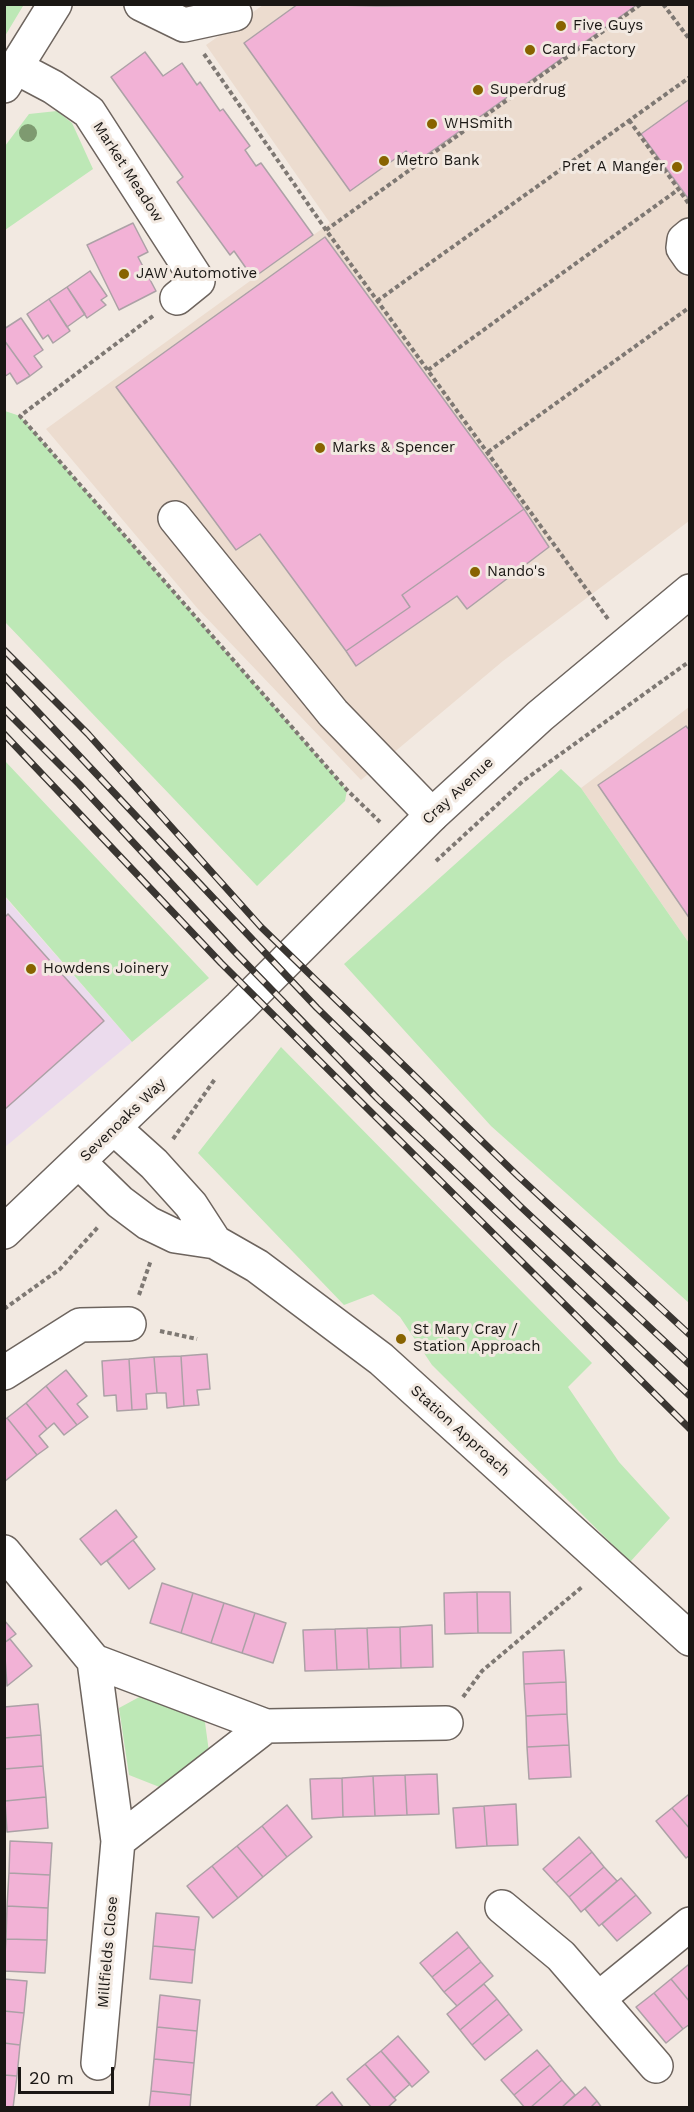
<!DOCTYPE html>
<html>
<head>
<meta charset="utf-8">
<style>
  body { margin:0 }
  #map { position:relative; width:694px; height:2112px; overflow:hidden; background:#f2e9e1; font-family:"Work Sans",sans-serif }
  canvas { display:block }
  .frame { position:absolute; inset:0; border:6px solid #1a1714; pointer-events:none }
  .scale { position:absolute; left:18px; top:2067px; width:96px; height:27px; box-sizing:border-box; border:3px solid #1a1714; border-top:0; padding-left:8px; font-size:18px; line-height:21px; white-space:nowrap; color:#1a1714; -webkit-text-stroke:4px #f2e9e1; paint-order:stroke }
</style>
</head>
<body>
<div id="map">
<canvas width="694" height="2112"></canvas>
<div class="frame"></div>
<div class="scale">20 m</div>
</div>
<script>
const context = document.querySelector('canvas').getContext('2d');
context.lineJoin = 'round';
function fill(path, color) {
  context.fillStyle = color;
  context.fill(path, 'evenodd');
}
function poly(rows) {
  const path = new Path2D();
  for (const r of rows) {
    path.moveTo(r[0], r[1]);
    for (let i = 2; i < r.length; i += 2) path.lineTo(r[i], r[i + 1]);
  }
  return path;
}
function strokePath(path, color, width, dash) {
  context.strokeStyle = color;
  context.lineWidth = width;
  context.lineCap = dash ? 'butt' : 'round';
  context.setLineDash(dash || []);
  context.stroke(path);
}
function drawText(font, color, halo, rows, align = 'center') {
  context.font = font + ' "Work Sans",sans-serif';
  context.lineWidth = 6;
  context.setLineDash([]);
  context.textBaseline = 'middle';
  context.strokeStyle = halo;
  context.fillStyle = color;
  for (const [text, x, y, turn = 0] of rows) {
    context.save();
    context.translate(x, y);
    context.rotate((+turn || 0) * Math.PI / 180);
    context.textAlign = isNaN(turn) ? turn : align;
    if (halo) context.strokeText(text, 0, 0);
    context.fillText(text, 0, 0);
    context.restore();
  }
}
fill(poly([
  [263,5,689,5,689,521,503,661,361,780,198,609,46,429,330,223,206,45],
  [689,707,689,943,581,788]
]), '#ecdccf');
fill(poly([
  [4,896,132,1042,5,1147,4,1147]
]), '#ebdbed');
fill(poly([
  [5,4,23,6,5,36,4,5],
  [57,111,72,123,93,169,5,230,5,146,29,114],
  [5,411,20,416,347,790,345,801,257,886,5,622],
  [5,761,209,978,132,1042,5,896],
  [561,769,581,788,689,943,689,1303,491,1126,344,964],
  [281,1047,592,1363,568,1387,619,1462,670,1518,630,1562,432,1365,400,1317,373,1294,344,1305,198,1153],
  [143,1695,204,1715,209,1752,162,1788,129,1775,119,1708]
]), '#bde8b6');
const building = poly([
  [298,4,376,6,638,4,415,163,406,151,350,191,244,43,298,4],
  [145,52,163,76,182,63,197,85,200,82,220,111,223,109,250,146,245,150,256,166,261,163,313,235,253,278,234,251,230,255,177,182,183,177,111,77,145,52],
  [690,99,690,201,641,134,690,99],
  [133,223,148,252,138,257,156,291,119,310,87,245,133,223],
  [325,237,524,509,402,595,410,607,346,651,260,534,236,550,116,387,325,237],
  [90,271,107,296,101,300,106,305,87,318,67,287,90,271],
  [67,287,85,314,67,327,49,299,67,287],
  [49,299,70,331,53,343,48,335,43,339,27,314,49,299],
  [21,318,43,350,34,356,42,367,30,376,4,340,4,329,21,318],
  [4,340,30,376,17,384,10,373,4,377,4,340],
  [524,509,549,547,467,609,457,596,356,666,346,651,410,607,402,595,524,509],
  [686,726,690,731,690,919,598,785,686,726],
  [8,914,104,1021,4,1110,4,918,8,914],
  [207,1354,210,1389,197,1390,199,1405,184,1406,181,1356,207,1354],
  [181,1356,184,1406,167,1408,166,1393,157,1393,154,1357,181,1356],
  [154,1357,157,1393,146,1394,147,1409,132,1410,129,1359,154,1357],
  [129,1359,132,1410,117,1411,116,1395,104,1396,102,1361,129,1359],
  [66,1370,87,1396,77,1404,88,1417,77,1425,46,1386,66,1370],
  [46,1386,77,1425,64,1435,54,1423,47,1429,26,1403,46,1386],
  [26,1403,47,1429,39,1436,48,1447,37,1455,7,1418,26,1403],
  [7,1418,37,1455,4,1482,4,1420,7,1418],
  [116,1510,137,1537,101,1565,80,1539,116,1510],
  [133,1540,155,1569,129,1589,107,1561,133,1540],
  [162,1583,193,1593,181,1633,150,1623,162,1583],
  [477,1592,478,1633,445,1634,444,1593,477,1592],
  [477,1592,510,1592,511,1633,478,1633,477,1592],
  [193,1593,224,1603,211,1643,181,1633,193,1593],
  [224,1603,255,1613,242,1653,211,1643,224,1603],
  [255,1613,286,1623,273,1663,242,1653,255,1613],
  [4,1620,16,1634,4,1643,4,1620],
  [432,1625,433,1667,401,1668,400,1627,432,1625],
  [400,1627,401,1668,369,1669,367,1628,400,1627],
  [367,1628,369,1669,337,1670,335,1629,367,1628],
  [335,1629,337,1670,305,1671,303,1630,335,1629],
  [10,1639,32,1666,7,1686,4,1643,10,1639],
  [564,1650,566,1682,524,1684,523,1652,564,1650],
  [566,1682,567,1714,526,1716,524,1684,566,1682],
  [38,1704,41,1735,4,1738,4,1707,38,1704],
  [567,1714,569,1745,527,1747,526,1716,567,1714],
  [41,1735,43,1766,4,1769,4,1738,41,1735],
  [569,1745,571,1777,529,1779,527,1747,569,1745],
  [43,1766,46,1797,5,1801,4,1769,43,1766],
  [437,1774,439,1814,407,1815,405,1775,437,1774],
  [405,1775,407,1815,375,1816,373,1776,405,1775],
  [373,1776,375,1816,343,1817,342,1778,373,1776],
  [342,1778,343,1817,312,1819,310,1779,342,1778],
  [688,1795,690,1797,690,1829,672,1808,688,1795],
  [46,1797,48,1828,7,1832,5,1801,46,1797],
  [516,1804,518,1845,487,1846,484,1806,516,1804],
  [287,1805,312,1837,287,1857,262,1826,287,1805],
  [484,1806,487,1846,456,1848,453,1808,484,1806],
  [672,1808,690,1829,690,1855,686,1858,656,1821,672,1808],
  [262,1826,287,1857,263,1877,237,1846,262,1826],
  [579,1837,592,1852,556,1883,543,1869,579,1837],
  [10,1841,52,1843,50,1875,9,1873,10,1841],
  [237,1846,263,1877,238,1898,212,1866,237,1846],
  [592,1852,604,1867,569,1897,556,1883,592,1852],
  [212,1866,238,1898,213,1918,187,1886,212,1866],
  [604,1867,617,1881,581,1912,569,1897,604,1867],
  [9,1873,50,1875,48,1908,7,1906,9,1873],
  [621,1878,636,1895,599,1926,585,1909,621,1878],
  [636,1895,651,1913,617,1941,602,1924,636,1895],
  [7,1906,48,1908,47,1940,6,1939,7,1906],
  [156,1913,199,1917,195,1950,153,1946,156,1913],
  [457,1932,469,1947,432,1977,420,1963,457,1932],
  [6,1939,47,1940,45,1973,4,1971,6,1939],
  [153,1946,195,1950,192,1983,150,1979,153,1946],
  [469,1947,481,1962,444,1992,432,1977,469,1947],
  [481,1962,493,1976,457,2006,444,1992,481,1962],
  [688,1965,690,1968,690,2002,671,1979,688,1965],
  [4,1979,27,1981,24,2013,4,2011,4,1979],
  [671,1979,690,2002,690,2024,683,2029,654,1993,671,1979],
  [484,1984,497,1999,460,2030,447,2014,484,1984],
  [654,1993,683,2029,666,2043,636,2007,654,1993],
  [160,1995,200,2000,197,2031,157,2027,160,1995],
  [497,1999,509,2014,472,2045,460,2030,497,1999],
  [4,2011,24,2013,20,2045,4,2043,4,2011],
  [509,2014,522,2030,485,2060,472,2045,509,2014],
  [157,2027,197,2031,194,2063,154,2059,157,2027],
  [398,2036,429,2072,412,2087,381,2051,398,2036],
  [4,2043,20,2045,17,2076,4,2075,4,2043],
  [537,2050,550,2065,514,2095,501,2080,537,2050],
  [381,2051,410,2084,394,2098,365,2064,381,2051],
  [154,2059,194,2063,191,2095,151,2091,154,2059],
  [365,2064,396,2100,387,2108,372,2108,347,2079,365,2064],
  [550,2065,562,2080,530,2108,525,2108,514,2095,550,2065],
  [4,2075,17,2076,13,2108,4,2107,4,2075],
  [562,2080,575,2095,561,2108,530,2108,562,2080],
  [585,2087,597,2101,590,2108,561,2108,585,2087],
  [151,2091,191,2095,190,2108,149,2108,151,2091],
  [332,2092,344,2108,317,2108,316,2106,332,2092],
  [597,2101,602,2108,590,2108,597,2101]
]);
fill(building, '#f2b2d6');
strokePath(building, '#aca1a6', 1.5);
const minor = poly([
  [141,4,184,25,235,14],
  [17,68,53,87,89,112,198,281,177,298],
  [690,235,684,240,683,248,690,258],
  [175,518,333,713,432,815],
  [114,1128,154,1164,191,1205,215,1242],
  [79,1162,120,1202,148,1223,175,1236,215,1242,257,1266,381,1359,690,1639],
  [4,1373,80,1325,129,1324],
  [4,1552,94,1661,266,1726,446,1723],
  [94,1661,118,1841,98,2063],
  [118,1841,266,1726],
  [502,1907,561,1956,656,2066],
  [598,1999,690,1924]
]);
const major = poly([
  [4,86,55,4],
  [4,1232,240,1007,432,815,540,716,690,591]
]);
strokePath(minor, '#6d645e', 36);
strokePath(major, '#6d645e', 36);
strokePath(poly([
  [663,4,690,40],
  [204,54,326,230,608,619],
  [629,120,689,204],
  [326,230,641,4],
  [377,301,690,77],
  [153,316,20,416,347,790,380,822],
  [428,370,679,189],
  [488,452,690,307],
  [436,861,523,781,690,661],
  [173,1139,215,1079],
  [139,1295,151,1260],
  [4,1309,60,1269,98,1227],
  [160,1331,197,1339],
  [463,1697,482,1671,582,1587]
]), '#7e7873', 4, [4.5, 3]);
strokePath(minor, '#fff', 33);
strokePath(major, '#fff', 33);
const rail = poly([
  [4,650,88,734,261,927,518,1176,690,1335],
  [4,676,317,1008,521,1207,690,1365],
  [4,709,79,784,234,951,377,1098,690,1396],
  [4,734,221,963,690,1429]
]);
strokePath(rail, '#393531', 7);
strokePath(rail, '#f2e9e1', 4.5, [14]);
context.fillStyle = '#7e9a70';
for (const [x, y] of [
  [28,133]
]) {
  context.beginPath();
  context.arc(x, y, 9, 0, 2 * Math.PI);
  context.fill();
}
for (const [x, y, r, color] of [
  [561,26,6,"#886300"],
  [530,50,6,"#886300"],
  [478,90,6,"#886300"],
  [432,124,6,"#886300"],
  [384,161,6,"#886300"],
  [677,167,6,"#886300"],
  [124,274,6,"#886300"],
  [320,448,6,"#886300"],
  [475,572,6,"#886300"],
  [31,969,6,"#886300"],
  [401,1339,6,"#886300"]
]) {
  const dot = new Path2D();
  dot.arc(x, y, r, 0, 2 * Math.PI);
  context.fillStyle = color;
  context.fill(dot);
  strokePath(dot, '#f2e9e1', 2);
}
drawText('15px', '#1a1714', '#f2e9e1', [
  ["Five Guys",573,26],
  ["Card Factory",542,50],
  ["Superdrug",490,90],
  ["WHSmith",444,124],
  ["Metro Bank",396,161],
  ["Pret A Manger",665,167,"right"],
  ["JAW Automotive",136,274],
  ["Marks & Spencer",332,448],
  ["Nando's",487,572],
  ["Howdens Joinery",43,969],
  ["St Mary Cray /",413,1330],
  ["Station Approach",413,1347]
], 'left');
drawText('15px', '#1a1714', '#f2e9e1', [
  ["Market Meadow",128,172,57],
  ["Cray Avenue",458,791,-43],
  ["Sevenoaks Way",123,1120,-44],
  ["Station Approach",460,1431,42],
  ["Millfields Close",108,1952,-85]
]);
</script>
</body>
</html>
